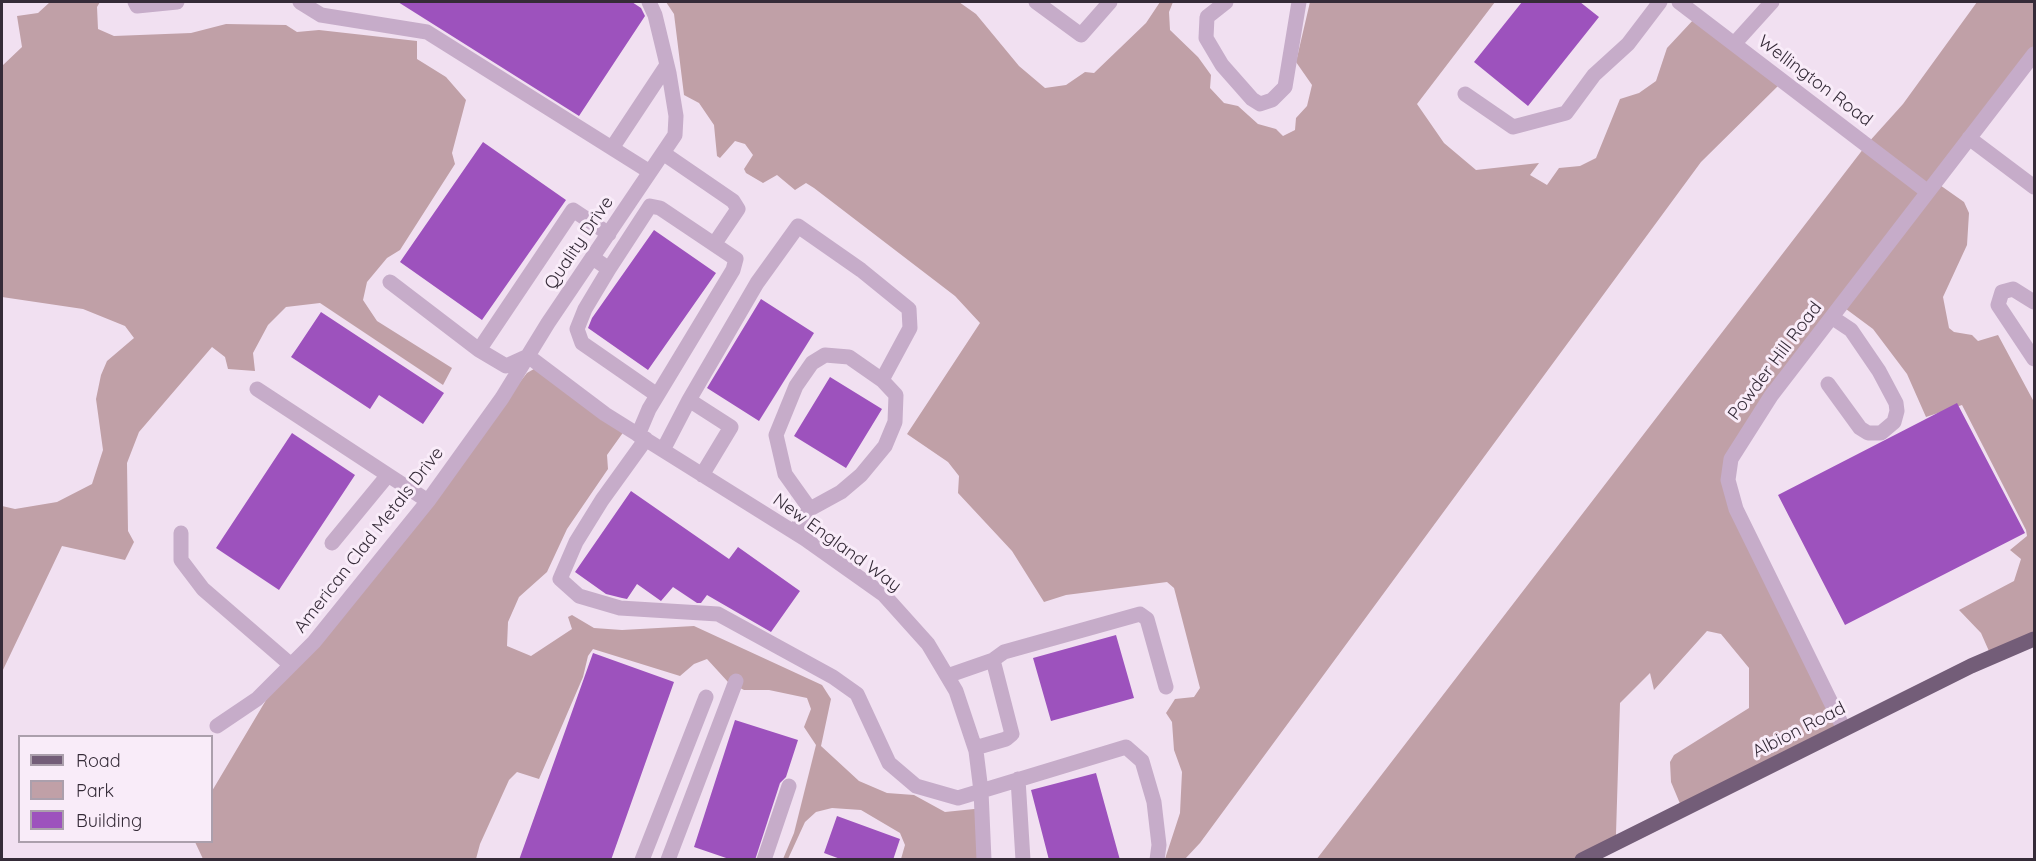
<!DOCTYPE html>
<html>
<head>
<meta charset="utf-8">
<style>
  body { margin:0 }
  #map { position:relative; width:2036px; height:861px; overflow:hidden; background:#f1e0f1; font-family:Quicksand,sans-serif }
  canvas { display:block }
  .frame { position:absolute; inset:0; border:3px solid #352b38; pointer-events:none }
  .legend { position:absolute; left:18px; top:735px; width:195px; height:108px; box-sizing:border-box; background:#f9ecf9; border:2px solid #ab9fac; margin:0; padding:8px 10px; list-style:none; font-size:18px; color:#352b38 }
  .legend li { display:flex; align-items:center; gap:12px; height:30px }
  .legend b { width:30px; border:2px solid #ab9fac }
</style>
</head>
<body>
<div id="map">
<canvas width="2036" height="861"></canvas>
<div class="frame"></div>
<ul class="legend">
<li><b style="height:8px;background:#735d78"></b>Road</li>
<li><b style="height:16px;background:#c0a0a7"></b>Park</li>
<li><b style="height:16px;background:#9d52bd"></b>Building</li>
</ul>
</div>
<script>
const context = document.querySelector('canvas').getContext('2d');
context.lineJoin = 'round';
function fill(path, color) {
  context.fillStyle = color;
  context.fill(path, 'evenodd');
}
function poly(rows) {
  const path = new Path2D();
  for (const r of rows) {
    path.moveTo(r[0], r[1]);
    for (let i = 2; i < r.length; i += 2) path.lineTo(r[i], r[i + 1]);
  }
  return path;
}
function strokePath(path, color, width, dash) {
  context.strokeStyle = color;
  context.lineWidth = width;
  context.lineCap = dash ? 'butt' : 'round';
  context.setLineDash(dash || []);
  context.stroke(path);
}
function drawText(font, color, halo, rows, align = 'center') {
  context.font = font + ' Quicksand,sans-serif';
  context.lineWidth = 6;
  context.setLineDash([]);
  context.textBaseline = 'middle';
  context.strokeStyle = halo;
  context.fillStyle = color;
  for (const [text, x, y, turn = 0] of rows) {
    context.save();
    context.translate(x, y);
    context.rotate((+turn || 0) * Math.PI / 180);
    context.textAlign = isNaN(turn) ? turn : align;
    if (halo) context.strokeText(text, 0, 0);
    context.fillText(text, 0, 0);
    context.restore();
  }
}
fill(poly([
  [50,2,100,2,97,7,98,29,114,36,191,33,226,24,286,25,297,32,319,30,417,41,417,59,446,77,466,100,452,153,455,164,400,250,387,258,367,282,363,300,377,321,452,368,443,385,320,303,286,307,268,325,253,353,255,371,228,369,225,357,212,347,139,432,127,463,128,531,134,542,125,560,62,546,2,672,2,506,15,509,57,502,92,484,103,450,96,399,101,375,107,361,134,338,125,326,83,309,2,297,2,66,22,47,17,16,38,13],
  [666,2,959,2,976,14,1019,66,1045,88,1066,85,1085,72,1094,73,1146,23,1160,2,1173,2,1169,12,1170,30,1198,57,1211,75,1210,88,1224,103,1238,106,1258,124,1276,129,1283,136,1295,130,1296,118,1307,106,1312,85,1296,62,1310,2,1495,2,1417,104,1444,143,1476,170,1539,163,1530,175,1547,185,1559,168,1580,166,1596,158,1620,99,1639,93,1656,81,1667,48,1695,18,1781,83,1701,162,1200,843,1185,859,1165,859,1180,813,1182,772,1174,750,1172,722,1166,713,1175,699,1194,697,1200,688,1174,588,1167,582,1066,595,1044,602,1012,551,958,493,959,476,948,462,907,434,980,323,955,296,814,188,806,183,795,190,777,175,763,183,746,173,744,169,753,155,745,144,735,141,720,158,717,156,714,125,699,103,684,95,674,14],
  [1977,2,2034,2,2034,54,1937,183,1964,202,1969,213,1967,245,1943,297,1949,328,1954,332,1972,335,1978,341,1998,335,2034,402,2034,639,1992,658,1981,633,1959,610,2014,581,2021,559,2010,550,2027,536,2026,530,1962,405,1926,417,1907,374,1873,329,1842,306,1742,439,1728,486,1842,729,1681,806,1671,782,1670,762,1674,755,1749,708,1749,668,1721,634,1707,631,1654,690,1650,673,1620,703,1616,834,1618,841,1584,859,1316,860,1867,144,1903,104],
  [539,366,627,427,607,455,608,469,567,529,547,572,519,597,508,622,507,646,531,656,572,629,568,617,572,615,594,628,622,630,694,626,822,685,831,699,821,746,859,781,887,793,914,795,945,812,984,808,986,859,901,859,905,845,900,833,861,810,832,808,816,812,805,822,788,859,783,859,794,833,816,745,804,727,811,709,807,698,769,690,744,690,728,682,707,659,694,664,680,676,593,649,588,656,583,677,539,779,517,772,509,780,480,844,476,859,203,859,195,842,212,842,212,791,275,685,316,640,527,373]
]), '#c0a0a7');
fill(poly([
  [398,2,632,2,641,8,645,16,579,116],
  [1522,2,1580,2,1599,17,1528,106,1474,62],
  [483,142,566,200,482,320,400,262],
  [654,230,716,273,648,370,588,328,592,318],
  [761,299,814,333,759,421,707,388],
  [321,312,444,393,423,424,379,395,370,409,291,357],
  [830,377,882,409,846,468,794,436],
  [1957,403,2025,533,1845,625,1778,495],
  [292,433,355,475,279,590,216,548],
  [631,491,729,559,738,547,800,591,771,632,707,595,701,603,697,603,673,587,661,601,637,584,627,599,622,598,606,594,575,572],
  [1116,635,1134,698,1051,721,1033,658],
  [593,653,674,682,611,860,519,860],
  [735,720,798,740,786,777,780,783,755,860,732,860,694,847],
  [1096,773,1120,860,1049,860,1031,790],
  [837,816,900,839,893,860,843,860,824,853]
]), '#9d52bd');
strokePath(poly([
  [135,2,137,6,177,2],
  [300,2,321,15,427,32,650,172],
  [1036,2,1081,35,1110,2],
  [1226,2,1207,17,1206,38,1222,65,1252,99,1260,104,1272,100,1285,87,1299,2],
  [1679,2,1928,192],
  [1734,44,1772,2],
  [1465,94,1513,127,1566,113,1594,75,1628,44,1660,2],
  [1969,138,2034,187],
  [612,148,667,65],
  [663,153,733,201,738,209,715,243],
  [593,258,609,269,650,206,660,208,736,259,733,270,649,409,638,435],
  [609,269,585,309,577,329,582,343,657,395],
  [390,282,479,350,506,366,528,356],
  [2034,302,2013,289,2002,292,1998,305,2034,359],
  [479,350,573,210,609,234],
  [528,356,605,414,805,539,884,595,928,644,956,691,976,751,981,791,984,860],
  [1828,384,1860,428,1868,433,1881,433,1894,422,1897,411,1896,403,1879,371,1851,330,1833,318],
  [257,389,388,475],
  [689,400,757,283,798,226,861,270,909,309,910,328,882,380],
  [646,439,602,500,576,542,560,579,579,596,620,608,718,614,833,677,857,694,889,763,916,786,958,798,1126,747,1142,761,1154,802,1159,845,1157,860],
  [663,450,689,400,731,427,702,475],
  [794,532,810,509,841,492,861,475,885,446,895,422,896,395,882,380,849,357,825,355,812,363,796,386,776,435,785,474,810,509],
  [181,533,181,560,203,589,291,665],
  [332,543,388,475,428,501],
  [947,676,993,660,1004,652,1140,614,1147,619,1166,687],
  [217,726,257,699,314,642,428,501,502,398,548,323,675,135,676,116,669,73,655,15,649,2],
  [1844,729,1736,509,1728,480,1731,459,1771,396,2034,54],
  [975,748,1006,739,1012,734,993,660],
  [1018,779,1023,860],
  [642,860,706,697],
  [668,860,736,681],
  [764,860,789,786]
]), '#c6acc9', 15);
strokePath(poly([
  [1582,860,1971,666,2034,639]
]), '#735d78', 15);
drawText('18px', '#352b38', '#f9ecf9', [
  ["Wellington Road",1815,81,37],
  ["Quality Drive",579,243,-56],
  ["Powder Hill Road",1775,361,-53],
  ["American Clad Metals Drive",369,540,-52],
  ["New England Way",837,543,36],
  ["Albion Road",1799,730,-27]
]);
</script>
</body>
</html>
